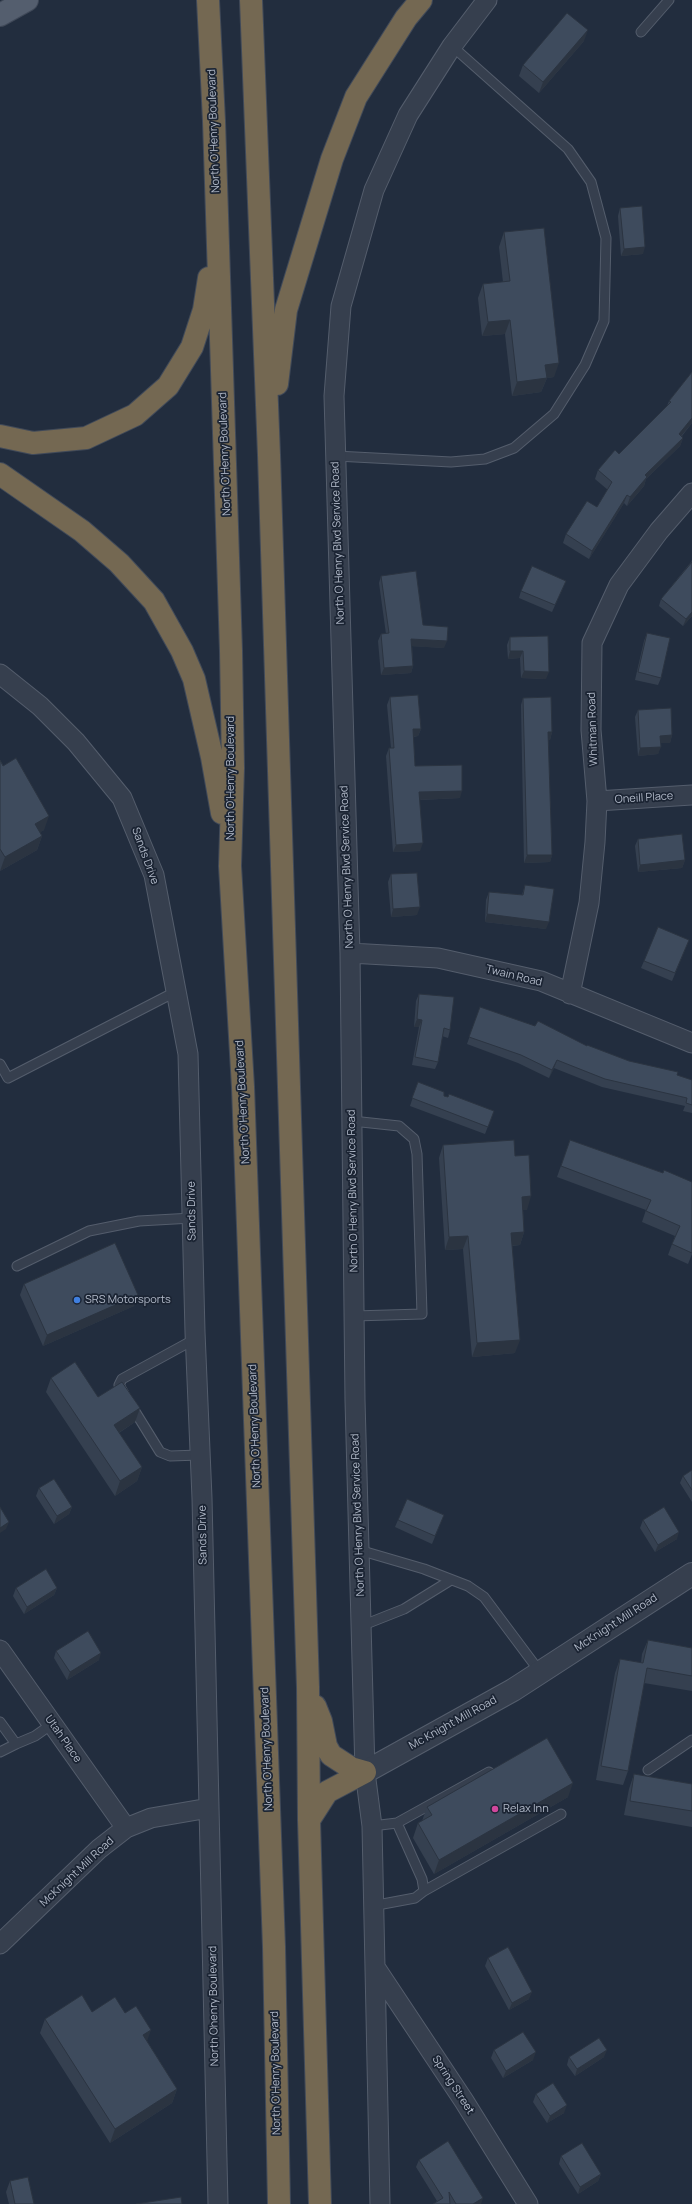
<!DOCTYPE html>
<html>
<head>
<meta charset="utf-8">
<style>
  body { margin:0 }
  canvas { display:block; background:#222d3e }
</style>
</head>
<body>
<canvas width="692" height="2204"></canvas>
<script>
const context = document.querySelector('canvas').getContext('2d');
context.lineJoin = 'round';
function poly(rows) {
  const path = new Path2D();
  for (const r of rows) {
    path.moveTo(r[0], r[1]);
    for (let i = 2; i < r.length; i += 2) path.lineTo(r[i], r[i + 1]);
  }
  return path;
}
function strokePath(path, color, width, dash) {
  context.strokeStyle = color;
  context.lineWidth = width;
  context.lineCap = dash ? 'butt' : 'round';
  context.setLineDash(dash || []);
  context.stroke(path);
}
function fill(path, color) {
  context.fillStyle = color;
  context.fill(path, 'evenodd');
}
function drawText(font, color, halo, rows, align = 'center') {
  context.font = font + ' Manrope,sans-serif';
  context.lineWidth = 3.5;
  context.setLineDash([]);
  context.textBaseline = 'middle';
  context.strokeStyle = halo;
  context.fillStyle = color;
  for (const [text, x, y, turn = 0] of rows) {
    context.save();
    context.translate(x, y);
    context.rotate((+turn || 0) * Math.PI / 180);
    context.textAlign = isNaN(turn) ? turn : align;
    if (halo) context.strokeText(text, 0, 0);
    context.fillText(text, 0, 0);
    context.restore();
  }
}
const service = poly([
  [641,32,669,0],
  [336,456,451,462,485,459,514,448,554,414,585,365,604,321,606,238,591,182,568,149,452,46],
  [0,1064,8,1078,177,991],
  [352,1121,399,1126,414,1139,417,1154,422,1314,354,1316],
  [17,1266,89,1231,139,1221,192,1218],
  [124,1394,119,1385,122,1379,195,1339],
  [131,1405,160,1452,170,1456,200,1455],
  [359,1550,424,1569,468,1586,484,1597,540,1672],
  [361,1626,404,1609,451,1580],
  [0,1722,16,1744,0,1752],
  [16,1744,35,1736,52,1724],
  [648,1770,692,1740],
  [372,1826,397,1823,489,1772],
  [424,1891,561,1814],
  [372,1906,415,1898,424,1891,422,1879,397,1823]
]);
const minor = poly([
  [0,674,40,706,76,742,122,798,154,875,188,1054,195,1332,202,1498,218,2204],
  [597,801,692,795],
  [350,953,438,958,541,981,692,1043],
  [570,994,589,903,595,842,597,801,591,730,592,643,619,585,659,531,692,493],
  [0,1650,126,1828],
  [0,1944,99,1849,126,1828,151,1818,209,1808],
  [375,1967,464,2101,528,2204],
  [380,2204,372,1826,365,1772,355,1400,350,953,334,396,341,306,374,190,408,115,452,46,487,0]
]);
const tertiary = poly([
  [365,1772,513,1690,692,1574]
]);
const primary = poly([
  [0,15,27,0]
]);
const motorway = poly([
  [208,0,214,121,231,651,233,768,230,866,243,1087,274,1947,279,2204],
  [251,0,269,455,308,1687,309,1820,320,2204],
  [277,384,286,310,332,159,356,97,406,18,421,0],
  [0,436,33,443,86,438,135,415,168,386,192,347,204,310,209,278],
  [0,474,82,531,119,563,154,601,182,651,194,679,212,757,222,813],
  [315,1706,321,1721,326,1746,331,1755,351,1768,365,1772],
  [309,1820,327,1792,365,1772]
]);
strokePath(service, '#545d6c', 11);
strokePath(minor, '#545d6c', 21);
strokePath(tertiary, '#545d6c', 24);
strokePath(primary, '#3f4857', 24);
strokePath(motorway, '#414a59', 24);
strokePath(service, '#363f4e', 9);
strokePath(minor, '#363f4e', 19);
strokePath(tertiary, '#363f4e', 22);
strokePath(primary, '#545e6e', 22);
strokePath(motorway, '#746852', 22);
fill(poly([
  [584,41,539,93,519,76,523,65],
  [620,208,643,254,621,256,618,216],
  [504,232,554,377,547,378,541,392,512,396,505,334,482,336,478,298,483,284,503,282,499,247],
  [692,372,692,423,682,436,683,438,680,446,646,479,644,486,627,506,624,503,589,559,563,543,566,534,597,507,608,490,595,479,598,470,619,454,667,406,669,401],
  [692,560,692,616,683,626,659,606,661,599,691,562],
  [381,576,423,625,444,648,412,646,413,666,411,673,381,675,378,641,381,634,386,634,379,583],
  [566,581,552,612,519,598,521,591],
  [647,633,661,678,658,685,635,680,644,641],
  [548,636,546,679,521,678,520,658,508,659,507,645,510,637],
  [390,697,421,729,418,736,413,737,415,766,460,798,420,800,420,851,393,852,386,756,389,748,391,748,387,705],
  [523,698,552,732,550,740,548,740,552,855,550,862,524,863,521,705],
  [638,710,672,735,670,743,661,743,658,754,638,756,635,717],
  [0,760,44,830,40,832,42,836,37,850,0,871],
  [638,839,685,860,682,868,638,872,635,846],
  [391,874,417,915,391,917,388,882],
  [525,885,546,929,485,922,486,900,489,892,522,895],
  [689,940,672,981,641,968,644,961],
  [419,994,450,1030,448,1038,442,1036,438,1062,435,1069,412,1065,419,1027,414,1027,416,1001],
  [480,1007,587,1046,629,1061,692,1080,692,1113,683,1111,685,1106,602,1087,554,1068,549,1078,518,1063,467,1044],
  [418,1082,444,1096,494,1111,485,1134,410,1106],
  [570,1140,663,1173,692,1182,692,1254,688,1264,668,1255,675,1236,642,1222,646,1210,557,1177],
  [443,1145,515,1156,527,1210,523,1210,524,1232,520,1245,512,1246,515,1353,472,1357,463,1249,445,1250,439,1158],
  [24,1284,138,1295,134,1306,43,1346,20,1295],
  [51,1378,98,1397,140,1408,135,1422,119,1433,142,1467,137,1481,115,1496,46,1392],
  [692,1470,692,1502,680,1483,683,1476],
  [39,1488,72,1507,69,1514,54,1524,36,1496],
  [398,1520,441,1522,432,1544,395,1527],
  [643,1520,677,1539,655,1552,640,1528],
  [16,1588,57,1588,54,1595,24,1614,13,1596],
  [648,1640,692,1648,692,1691,644,1683,628,1771,623,1785,596,1780,615,1673,620,1659,641,1663,642,1654],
  [56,1651,99,1660,67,1680,54,1658],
  [634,1774,692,1784,692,1827,624,1815,629,1789],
  [568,1797,434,1874,413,1838,418,1823,422,1821,427,1807],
  [488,1958,529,1999,509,2010,485,1966],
  [92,2012,125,2013,147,2041,177,2089,172,2103,110,2143,40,2033,45,2019],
  [494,2050,533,2060,503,2078,491,2058],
  [569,2057,604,2057,575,2076,567,2065],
  [536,2094,564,2113,547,2123,533,2102],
  [561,2156,601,2174,598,2181,578,2194,559,2164],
  [419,2160,481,2204,433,2204,437,2201,416,2167],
  [10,2181,34,2204,9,2204,6,2192]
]), '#354050');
fill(poly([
  [588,30,584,41,539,93,543,82],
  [645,247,643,254,621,256,624,249],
  [510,320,505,334,482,336,488,322],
  [559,363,554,377,540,379,545,365],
  [547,378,541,392,512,396,517,382],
  [692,418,692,423,676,442,679,434],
  [683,438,680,446,646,479,644,486,627,506,630,497,645,475],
  [627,495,624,503,589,559,592,551],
  [692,612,692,616,683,626,686,619],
  [411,639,447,641,444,648,408,646],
  [510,651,523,651,520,658,508,659],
  [413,666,411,673,381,675,384,668],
  [524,671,549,672,546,679,521,678],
  [413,729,421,729,418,736,410,737],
  [548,732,552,732,550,740,546,740],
  [672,735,670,743,657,743,660,736],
  [661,747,658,754,638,756,640,748],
  [462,791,460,798,417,800,419,792],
  [49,816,44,830,30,838,35,824],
  [42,836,37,850,0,871,5,857],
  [423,843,420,851,393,852,396,845],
  [527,855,552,855,550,862,524,863],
  [685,860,682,868,638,872,640,865],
  [420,907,417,915,391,917,393,909],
  [487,914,549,922,546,929,485,922],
  [417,1019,422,1020,419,1027,414,1027],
  [557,1060,554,1068,549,1078,552,1070],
  [531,1196,527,1210,517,1210,522,1197],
  [524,1232,520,1245,507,1246,511,1233],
  [468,1236,463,1249,445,1250,449,1237],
  [138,1295,134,1306,43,1346,47,1335],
  [520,1340,515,1353,472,1357,477,1343],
  [140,1408,135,1422,109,1439,114,1425],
  [142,1467,137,1481,115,1496,120,1481],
  [72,1507,69,1514,54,1524,57,1516],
  [9,1522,6,1529,0,1533,0,1528],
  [679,1532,677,1539,655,1552,658,1545],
  [57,1588,54,1595,24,1614,27,1607],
  [101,1653,99,1660,67,1680,70,1672],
  [573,1783,568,1797,434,1874,439,1860],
  [532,1992,529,1999,509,2010,512,2003],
  [151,2030,146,2044,143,2035],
  [607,2050,604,2057,575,2076,577,2069],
  [536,2052,533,2060,503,2078,506,2071],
  [177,2089,172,2103,110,2143,115,2129],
  [567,2105,564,2113,547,2123,550,2116],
  [601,2174,598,2181,578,2194,580,2187],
  [483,2198,481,2204,473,2204]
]), '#2b3441');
const building = poly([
  [567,13,588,30,543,82,523,65,567,13],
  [642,206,645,247,624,249,620,208,642,206],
  [544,228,559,363,545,365,547,378,517,382,510,320,488,322,483,284,510,281,504,232,544,228],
  [692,372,692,418,679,434,683,438,645,475,647,477,630,497,627,495,592,551,566,534,587,501,597,507,612,482,598,470,615,450,619,454,671,402,669,401,692,372],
  [692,562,692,612,686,619,661,599,692,562],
  [532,566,566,581,555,605,521,591,532,566],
  [416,571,423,625,448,627,447,641,411,639,413,666,384,668,381,634,389,633,381,576,416,571],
  [647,633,670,638,661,678,638,672,647,633],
  [548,636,549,672,524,671,523,651,510,651,510,637,548,636],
  [418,695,421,729,413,729,415,766,462,765,462,791,419,792,423,843,396,845,389,748,394,748,390,697,418,695],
  [551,697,552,732,548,732,552,855,527,855,523,698,551,697],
  [671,708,672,735,660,736,661,747,640,748,638,710,671,708],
  [16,758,49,816,35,824,42,836,5,857,0,849,0,760,3,766,16,758],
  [682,834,685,860,640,865,638,839,682,834],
  [417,873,420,907,393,909,391,874,417,873],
  [525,885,554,889,549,922,487,914,489,892,523,895,525,885],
  [658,927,689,940,675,973,644,961,658,927],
  [419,994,454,997,450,1030,444,1028,438,1062,415,1057,422,1020,417,1019,419,994],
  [480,1007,535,1026,538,1021,587,1046,587,1045,629,1061,678,1072,677,1075,692,1080,692,1105,686,1103,687,1098,605,1079,557,1060,552,1070,521,1055,469,1037,480,1007],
  [418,1082,444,1092,444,1096,448,1097,449,1094,494,1111,488,1127,412,1098,418,1082],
  [514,1140,515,1156,529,1155,531,1196,522,1197,524,1232,511,1233,520,1340,477,1343,468,1236,449,1237,443,1145,514,1140],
  [570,1140,663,1173,664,1170,692,1182,692,1253,672,1244,680,1226,646,1211,651,1200,561,1166,570,1140],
  [115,1243,138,1295,47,1335,24,1284,115,1243],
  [75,1362,98,1397,122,1382,140,1408,114,1425,142,1467,120,1481,51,1378,75,1362],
  [692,1470,692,1490,683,1476,692,1470],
  [54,1479,72,1507,57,1516,39,1488,54,1479],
  [407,1499,444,1515,435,1536,398,1520,407,1499],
  [0,1507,9,1522,0,1528,0,1507],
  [664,1507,679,1532,658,1545,643,1520,664,1507],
  [46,1569,57,1588,27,1607,16,1588,46,1569],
  [88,1631,101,1653,70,1672,56,1651,88,1631],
  [648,1640,692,1648,692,1676,647,1668,628,1771,601,1766,620,1659,643,1663,648,1640],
  [547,1738,573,1783,439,1860,418,1823,432,1815,427,1807,547,1738],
  [634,1774,692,1784,692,1811,630,1801,634,1774],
  [508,1947,532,1992,512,2003,488,1958,508,1947],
  [82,1995,92,2012,115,1997,125,2013,136,2006,151,2030,143,2035,177,2089,115,2129,45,2019,82,1995],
  [523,2032,536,2052,506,2071,494,2050,523,2032],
  [599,2038,607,2050,577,2069,569,2057,599,2038],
  [553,2083,567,2105,550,2116,536,2094,553,2083],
  [448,2141,483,2198,473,2204,456,2204,449,2192,450,2204,433,2204,443,2198,419,2160,448,2141],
  [582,2143,601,2174,580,2187,561,2156,582,2143],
  [28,2177,34,2204,15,2204,10,2181,28,2177],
  [181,2197,182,2204,136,2204,181,2197]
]);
fill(building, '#3e4b5d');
strokePath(building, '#2b3441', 1);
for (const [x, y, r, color] of [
  [77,1300,4,"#3f7fe0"],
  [495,1809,4,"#d1479c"]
]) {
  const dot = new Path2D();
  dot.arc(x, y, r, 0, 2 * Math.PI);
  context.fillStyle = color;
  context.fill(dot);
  strokePath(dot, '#1b2433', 1.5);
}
drawText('11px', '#b2bac9', '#1b2433', [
  ["North O'Henry Boulevard",214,131,-92],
  ["North O'Henry Boulevard",225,454,-92],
  ["North O Henry Blvd Service Road",338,543,-92],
  ["Whitman Road",593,729,-92],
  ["North O'Henry Boulevard",231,778,-90],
  ["Oneill Place",644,798,-4],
  ["Sands Drive",145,856,70],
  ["North O Henry Blvd Service Road",347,867,-92],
  ["Twain Road",514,976,14],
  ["North O'Henry Boulevard",243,1102,-93],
  ["North O Henry Blvd Service Road",353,1191,-91],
  ["Sands Drive",192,1211,-91],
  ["North O'Henry Boulevard",255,1426,-92],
  ["North O Henry Blvd Service Road",358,1515,-92],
  ["Sands Drive",203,1535,-91],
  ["McKnight Mill Road",616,1623,-33],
  ["Mc Knight Mill Road",453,1723,-29],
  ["Utah Place",63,1739,55],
  ["North O'Henry Boulevard",267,1749,-92],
  ["McKnight Mill Road",77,1872,-43],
  ["North Ohenry Boulevard",214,2006,-91],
  ["North O'Henry Boulevard",276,2073,-91],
  ["Spring Street",453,2085,57]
]);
drawText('11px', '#b2bac9', '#1b2433', [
  ["SRS Motorsports",85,1300],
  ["Relax Inn",503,1809]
], 'left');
</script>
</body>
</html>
